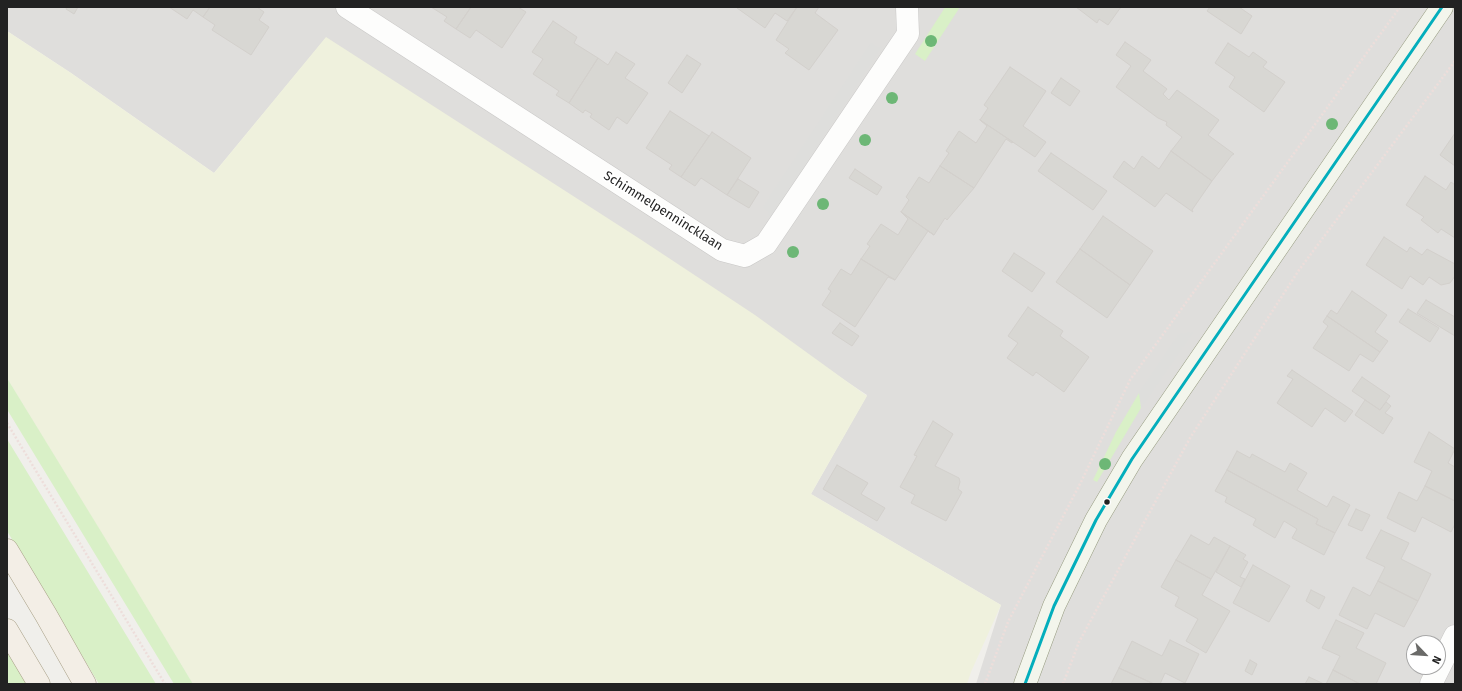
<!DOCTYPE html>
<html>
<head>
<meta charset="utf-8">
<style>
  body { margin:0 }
  #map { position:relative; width:1462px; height:691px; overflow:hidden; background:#f0efeb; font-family:"Fira Sans",sans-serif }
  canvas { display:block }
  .frame { position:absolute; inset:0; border:8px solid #222; pointer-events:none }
  .north { position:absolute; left:1406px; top:635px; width:40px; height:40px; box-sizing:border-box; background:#fff; border:1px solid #a7a7a7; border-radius:50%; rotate:115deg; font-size:11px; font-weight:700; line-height:16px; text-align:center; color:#222 }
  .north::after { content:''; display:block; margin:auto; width:14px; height:18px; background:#6a6a68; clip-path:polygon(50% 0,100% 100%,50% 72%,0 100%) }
</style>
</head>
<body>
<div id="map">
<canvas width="1462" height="691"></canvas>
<div class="frame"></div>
<div class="north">N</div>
</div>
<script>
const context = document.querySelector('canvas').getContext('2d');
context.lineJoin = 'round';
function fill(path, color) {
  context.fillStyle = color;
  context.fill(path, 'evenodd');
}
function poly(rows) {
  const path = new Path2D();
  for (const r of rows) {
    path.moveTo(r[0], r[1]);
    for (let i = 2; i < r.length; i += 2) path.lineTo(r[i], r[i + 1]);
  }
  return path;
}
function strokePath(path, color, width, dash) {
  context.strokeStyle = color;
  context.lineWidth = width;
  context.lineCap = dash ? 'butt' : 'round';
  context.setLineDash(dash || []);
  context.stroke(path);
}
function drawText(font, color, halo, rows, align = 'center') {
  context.font = font + ' "Fira Sans",sans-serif';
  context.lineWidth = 3.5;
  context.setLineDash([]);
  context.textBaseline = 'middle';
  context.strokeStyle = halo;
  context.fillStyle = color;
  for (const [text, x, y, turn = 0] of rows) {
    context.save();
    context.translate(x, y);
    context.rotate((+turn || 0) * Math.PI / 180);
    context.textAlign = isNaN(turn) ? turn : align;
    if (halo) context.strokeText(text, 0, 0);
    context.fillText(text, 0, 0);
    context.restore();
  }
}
fill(poly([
  [7,7,1455,7,1455,684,976,684,1001,605,811,494,867,395,326,38,214,173,71,73,7,31],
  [1414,643,1438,643,1438,667,1414,667]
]), '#dfdedc');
fill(poly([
  [871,43,878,47,882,46,770,218,768,211,763,207],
  [1193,332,1141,408,1139,393,1179,334]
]), '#dededc');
fill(poly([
  [7,31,71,73,214,173,326,37,640,239,755,315,867,396,811,494,1001,605,971,672,967,684,193,684,7,378]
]), '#eff1dd');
fill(poly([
  [946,7,960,7,925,61,915,54,944,9],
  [7,378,105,538,193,684,174,684,8,411,7,409],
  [1139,393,1141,408,1097,482,1093,480,1116,432],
  [7,439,24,467,156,684,99,684,7,531],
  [7,650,27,684,7,684]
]), '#d9f0c7');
const building = poly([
  [67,7,78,7,74,14,66,9,67,7],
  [169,7,210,7,203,17,193,10,187,19,169,7],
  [210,7,257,7,264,12,259,20,269,27,251,55,212,30,215,25,203,17,210,7],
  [431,7,471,7,456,29,444,21,447,17,431,7],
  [471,7,518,7,526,12,502,48,476,30,470,38,456,29,471,7],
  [738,7,797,7,787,21,775,13,765,28,737,8,738,7],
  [797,7,819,7,815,13,838,30,809,70,785,53,789,49,776,40,797,7],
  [1076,7,1121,7,1108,25,1099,19,1097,23,1076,7],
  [1210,7,1239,7,1252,16,1241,34,1207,11,1210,7],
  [553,21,577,37,574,43,598,58,569,103,556,95,559,91,533,74,543,59,532,52,553,21],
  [1125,42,1151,60,1143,71,1167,89,1163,94,1169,100,1177,90,1219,120,1208,135,1234,154,1232,155,1212,181,1171,151,1182,137,1166,125,1167,122,1158,118,1116,87,1131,66,1116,55,1125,42],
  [1228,43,1249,57,1253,52,1267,62,1263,67,1285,82,1264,112,1229,87,1235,77,1215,63,1228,43],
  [616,52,635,64,625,78,648,93,627,124,617,117,609,130,590,117,592,114,585,110,583,113,569,103,598,58,608,65,616,52],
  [687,55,701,64,682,93,668,83,687,55],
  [1010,67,1046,91,1023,126,1046,142,1035,157,980,120,988,108,984,105,1010,67],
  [1061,78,1080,91,1070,106,1051,93,1061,78],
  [670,111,709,136,681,177,669,169,672,165,646,148,670,111],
  [980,120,1013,142,1012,143,1006,139,974,188,940,166,949,153,946,151,959,131,976,143,987,126,980,120],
  [712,132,751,158,727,195,701,178,695,186,681,177,712,132],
  [1455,133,1455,166,1440,155,1455,133],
  [1171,151,1212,181,1192,210,1193,212,1166,193,1155,207,1113,177,1124,161,1134,169,1142,156,1159,169,1171,151],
  [1051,153,1107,191,1093,210,1038,171,1051,153],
  [940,166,974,188,947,220,945,218,934,235,901,212,909,200,906,197,919,177,929,183,940,166],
  [855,169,882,187,877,195,849,178,855,169],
  [1425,176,1446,190,1451,182,1455,185,1455,238,1441,229,1438,233,1421,220,1424,217,1406,205,1425,176],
  [738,179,759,192,749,208,727,195,738,179],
  [901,212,934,235,928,231,895,280,861,259,870,246,867,244,881,224,898,235,908,219,901,212],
  [1103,216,1153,251,1130,285,1080,249,1103,216],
  [1384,237,1407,252,1410,247,1422,255,1427,249,1455,264,1455,276,1450,283,1441,285,1429,277,1423,285,1410,276,1402,289,1366,265,1384,237],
  [1080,249,1130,285,1107,318,1056,282,1080,249],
  [1014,253,1045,273,1032,292,1002,271,1014,253],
  [861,259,895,280,888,277,855,327,822,305,831,291,828,289,841,269,851,275,861,259],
  [1352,291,1387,315,1375,332,1388,341,1380,352,1327,316,1331,310,1337,314,1352,291],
  [1426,300,1455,317,1455,336,1417,313,1426,300],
  [1028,307,1063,331,1060,336,1089,357,1064,392,1036,372,1033,376,1007,358,1018,343,1008,336,1028,307],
  [1408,309,1439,328,1430,342,1399,322,1408,309],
  [1327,316,1380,352,1373,362,1360,354,1349,371,1313,348,1328,326,1323,322,1327,316],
  [840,323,859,336,852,346,832,333,840,323],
  [1292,370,1353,411,1345,422,1325,408,1312,427,1277,403,1293,379,1287,376,1292,370],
  [1362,377,1390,396,1380,410,1352,391,1362,377],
  [1365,400,1380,410,1386,402,1391,406,1385,413,1393,418,1383,434,1355,415,1365,400],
  [933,421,953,434,935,466,959,478,960,482,958,489,962,492,946,521,911,503,915,495,900,487,917,456,914,455,933,421],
  [1429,432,1455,449,1448,463,1455,467,1455,501,1425,486,1432,471,1414,462,1429,432],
  [1237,451,1250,458,1252,454,1285,472,1290,463,1307,473,1297,490,1327,507,1333,496,1350,505,1335,533,1316,524,1318,519,1227,470,1237,451],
  [837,465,868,483,861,494,885,508,877,521,823,489,837,465],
  [1227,470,1318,519,1316,524,1335,533,1324,555,1292,538,1297,529,1284,521,1275,538,1253,525,1256,519,1225,502,1227,497,1215,491,1227,470],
  [1425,486,1455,501,1455,524,1451,532,1422,517,1415,532,1387,518,1399,492,1417,501,1425,486],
  [1356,509,1370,515,1362,531,1348,525,1356,509],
  [1381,530,1409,543,1401,559,1431,574,1418,601,1378,581,1385,567,1366,558,1381,530],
  [1191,535,1209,545,1214,537,1230,546,1211,579,1176,560,1191,535],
  [1230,546,1246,555,1243,559,1248,562,1240,577,1245,579,1241,587,1216,572,1230,546],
  [1176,560,1211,579,1202,595,1230,611,1206,653,1186,641,1198,619,1175,606,1179,597,1161,587,1176,560],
  [1253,565,1290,586,1269,622,1233,603,1253,565],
  [1378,581,1418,601,1404,627,1375,613,1367,629,1339,615,1353,587,1370,596,1378,581],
  [1311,590,1325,597,1319,609,1306,601,1311,590],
  [1336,620,1364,633,1356,648,1386,663,1376,684,1360,684,1333,670,1340,656,1322,648,1336,620],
  [1170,640,1199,654,1185,683,1165,673,1160,684,1154,684,1119,668,1132,641,1162,656,1170,640],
  [1250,660,1257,664,1252,675,1245,671,1250,660],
  [1119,668,1154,684,1111,684,1119,668],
  [1333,670,1360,684,1326,684,1333,670],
  [1309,677,1324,684,1305,684,1309,677]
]);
fill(building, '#d8d7d3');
strokePath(building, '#d3d0cc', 1);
const street = poly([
  [347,7,722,250,745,256,766,244,908,34,907,7],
  [1431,684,1455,636]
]);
const secondary = poly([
  [1025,684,1054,606,1096,520,1132,459,1442,7]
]);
const primary = poly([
  [7,550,46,615,85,684],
  [7,630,39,684]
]);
strokePath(street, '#c9c8c7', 23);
strokePath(secondary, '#979c81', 23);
strokePath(primary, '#a79f86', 23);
strokePath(poly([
  [7,423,165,684],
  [985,684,1008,622,1081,482,1130,380,1400,7],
  [1063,684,1079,642,1190,438,1299,270,1455,61]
]), '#eddedb', 2.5, [2, 2]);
strokePath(street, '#fdfdfc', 22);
strokePath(secondary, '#f3f5ec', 22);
strokePath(primary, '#f3eee6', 22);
strokePath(poly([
  [1025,684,1054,606,1096,520,1132,459,1442,7]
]), '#03aebc', 3);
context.fillStyle = '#6db776';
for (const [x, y] of [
  [931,41],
  [892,98],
  [1332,124],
  [865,140],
  [823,204],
  [793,252],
  [1105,464]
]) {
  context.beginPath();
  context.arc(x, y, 6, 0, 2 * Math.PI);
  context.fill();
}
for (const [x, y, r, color] of [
  [1107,502,3.5,"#222"]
]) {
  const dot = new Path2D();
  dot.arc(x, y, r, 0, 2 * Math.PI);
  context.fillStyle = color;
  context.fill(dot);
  strokePath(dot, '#fff', 1.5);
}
drawText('13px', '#222', '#fff', [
  ["Schimmelpennincklaan",663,211,32]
]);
</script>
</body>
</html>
